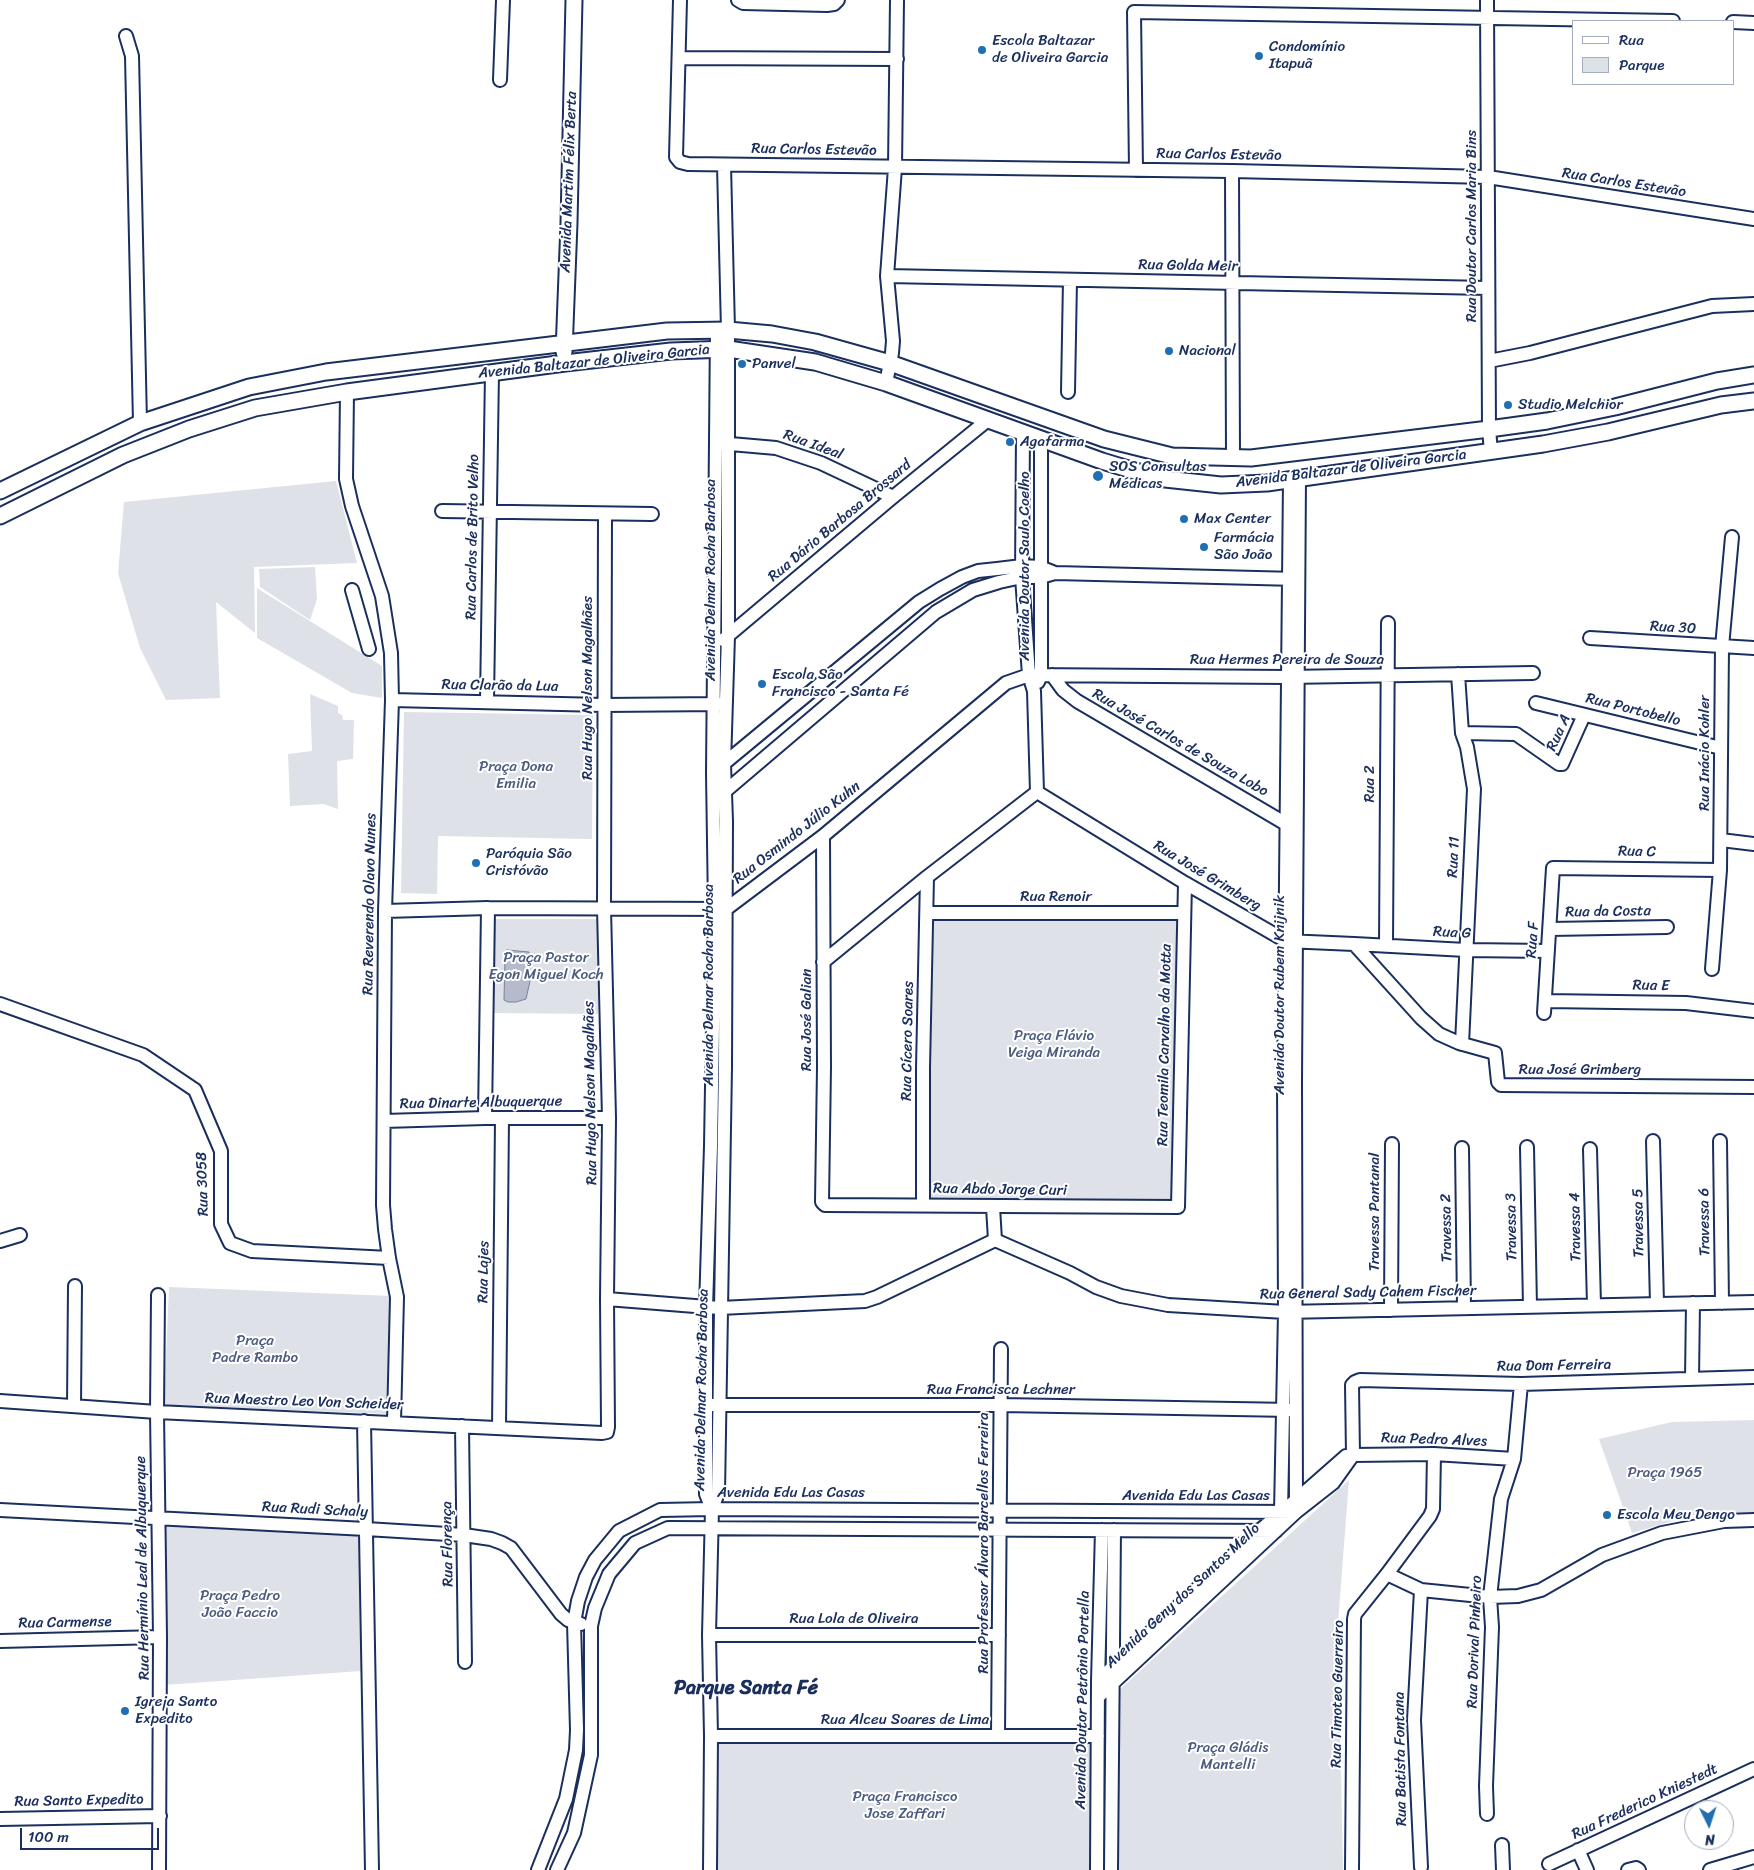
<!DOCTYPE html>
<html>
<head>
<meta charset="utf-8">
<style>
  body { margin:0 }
  #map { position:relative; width:1754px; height:1870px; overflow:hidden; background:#fff; font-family:Sriracha,sans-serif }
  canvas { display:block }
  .legend { position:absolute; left:1572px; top:20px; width:162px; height:65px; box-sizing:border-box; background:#fff; border:1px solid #a4acbf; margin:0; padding:6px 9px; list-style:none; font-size:15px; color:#1b2f5e }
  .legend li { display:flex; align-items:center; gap:10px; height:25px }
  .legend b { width:25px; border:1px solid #a4acbf }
  .north { position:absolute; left:1684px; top:1800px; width:50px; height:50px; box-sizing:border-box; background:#fff; border:1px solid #a4acbf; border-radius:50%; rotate:176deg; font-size:14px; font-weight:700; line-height:20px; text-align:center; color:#1b2f5e }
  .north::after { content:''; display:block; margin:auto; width:18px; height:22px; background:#1f6fb2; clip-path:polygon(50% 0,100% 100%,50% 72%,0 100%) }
  .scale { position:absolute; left:20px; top:1828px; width:139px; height:22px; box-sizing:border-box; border:2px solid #1b2f5e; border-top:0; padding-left:6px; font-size:15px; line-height:18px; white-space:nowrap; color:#1b2f5e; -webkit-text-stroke:4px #fff; paint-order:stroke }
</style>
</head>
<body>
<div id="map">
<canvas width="1754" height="1870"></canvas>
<ul class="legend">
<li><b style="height:6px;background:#fff"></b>Rua</li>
<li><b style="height:14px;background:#dee1e7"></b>Parque</li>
</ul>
<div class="north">N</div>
<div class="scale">100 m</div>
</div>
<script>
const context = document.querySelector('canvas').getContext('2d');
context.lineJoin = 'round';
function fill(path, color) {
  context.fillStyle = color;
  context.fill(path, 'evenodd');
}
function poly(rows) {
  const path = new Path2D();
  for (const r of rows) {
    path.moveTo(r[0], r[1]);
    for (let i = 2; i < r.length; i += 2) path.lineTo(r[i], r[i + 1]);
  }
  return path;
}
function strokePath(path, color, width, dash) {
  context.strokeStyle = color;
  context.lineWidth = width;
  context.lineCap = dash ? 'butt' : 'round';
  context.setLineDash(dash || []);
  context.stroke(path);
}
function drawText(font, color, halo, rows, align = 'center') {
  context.font = font + ' Sriracha,sans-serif';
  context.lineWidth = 4;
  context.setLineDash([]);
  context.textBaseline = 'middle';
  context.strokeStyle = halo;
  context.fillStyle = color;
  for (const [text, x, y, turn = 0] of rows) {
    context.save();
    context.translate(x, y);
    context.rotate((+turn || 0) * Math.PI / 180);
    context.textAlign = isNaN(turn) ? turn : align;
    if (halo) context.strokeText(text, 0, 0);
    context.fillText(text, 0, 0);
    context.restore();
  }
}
fill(poly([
  [336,481,357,563,254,567,255,633,216,602,220,698,166,700,140,648,118,573,124,502],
  [315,567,317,599,310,620,260,587,259,569],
  [257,588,382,666,382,698,352,693,257,638],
  [310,694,338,706,338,713,342,715,343,720,354,720,353,759,337,761,338,809,324,804,290,806,288,754,312,751],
  [404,712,593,715,592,839,438,836,437,894,401,893],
  [933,918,1179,920,1172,1200,929,1200],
  [494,919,599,919,598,1014,493,1013],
  [169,1287,391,1296,386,1414,164,1405],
  [1754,1420,1754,1512,1700,1513,1632,1533,1599,1439,1672,1422],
  [1349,1480,1338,1623,1343,1870,1115,1870,1117,1692],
  [163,1525,359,1536,361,1671,164,1685],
  [716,1741,1093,1741,1093,1870,716,1870]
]), '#dee1e7');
const water = poly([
  [507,950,529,952,530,961,530,981,526,999,516,1002,508,1002,504,1000,505,958,507,950]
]);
fill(water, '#b5bbca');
strokePath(water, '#77839f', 1);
const minor = poly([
  [680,0,676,157,680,162,688,164,1232,171,1488,177,1754,219],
  [738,0,743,3,827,5,834,4,838,0],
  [1487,0,1489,429,1491,452],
  [1733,22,1754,23],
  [126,36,132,56,140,423],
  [679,58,897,59],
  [500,80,503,0],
  [1136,170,1134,12,1673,21],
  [1232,171,1233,458],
  [887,276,1488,288],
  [1489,361,1530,353,1712,306,1754,304],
  [886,383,892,353,893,341,887,276,895,168,897,0],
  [347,392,346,479,352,506,382,596,391,653,392,700,385,911,383,1205,385,1229,389,1258,397,1297,394,1422],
  [1068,392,1070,280],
  [1023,432,1022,577,1029,675,1034,691,1037,792],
  [719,443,776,448,821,463,893,497],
  [442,511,652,514],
  [352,590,369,649],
  [1590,638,1754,648],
  [723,640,893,497,989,419],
  [1458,674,1462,733,1467,747,1474,789,1462,1044],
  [1052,675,1063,690,1077,701,1293,828],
  [1038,682,1041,675,1041,439],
  [392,700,603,705,722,704],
  [487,701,492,372],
  [1536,703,1721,748],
  [1462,733,1516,734,1559,764,1562,764,1584,715],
  [721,766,919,602,940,589,962,577,978,571,997,569,1022,566,1040,567,1055,573],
  [1037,792,1185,883,1286,941,1354,944,1421,1018,1439,1034,1459,1043,1495,1053,1498,1082,1501,1085,1754,1087],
  [722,794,936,612,973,590,999,582,1022,577,1041,577,1055,573,1297,579],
  [823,836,824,1067,822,1202,825,1205,1178,1207,1185,883],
  [1721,840,1754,844],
  [385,911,488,908,726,909,823,836,1006,683,1029,675,1287,677,1533,673],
  [927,913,1184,913],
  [1550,929,1667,927],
  [1354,944,1466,950,1548,951],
  [1386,945,1388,623],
  [823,962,927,877,1037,792],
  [1712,969,1720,870,1722,647,1732,537],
  [1546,1001,1686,1003,1754,1011],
  [0,1004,143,1055,195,1090,221,1151,221,1224,230,1243,252,1251,389,1258],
  [1544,1013,1553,868,1720,870],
  [485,1118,488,908],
  [384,1121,485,1118,609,1118],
  [1653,1141,1657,1304],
  [1720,1141,1722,1303],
  [1527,1147,1530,1307],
  [1462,1148,1464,1308],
  [1590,1149,1594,1305],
  [923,1205,923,1068,927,877],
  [993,1207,995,1240],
  [995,1240,1070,1273,1096,1287,1121,1296,1168,1305,1285,1312,1754,1302],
  [0,1241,20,1235],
  [158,1295,157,1412,160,1637,159,1870],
  [607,1299,720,1308,865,1301,877,1297,995,1240],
  [1391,1310,1392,1144],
  [1692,1379,1693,1303],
  [0,1401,157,1412,602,1433,607,1432,608,1427,607,1299,609,1118,604,908,605,515],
  [710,1405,1001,1405,1292,1410],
  [74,1406,75,1286],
  [364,1421,372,1870],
  [462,1426,465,1662],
  [499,1428,502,1118],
  [1353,1455,1352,1385,1355,1382,1360,1380,1521,1384,1754,1377],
  [1353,1455,1434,1454,1514,1459],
  [712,1509,706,1494,706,1308,711,1146,715,909,713,773,717,329],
  [0,1510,366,1529,464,1535,491,1539,502,1543,511,1548,561,1614,568,1620,581,1624],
  [1281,1512,1285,1312,1284,1082,1290,480],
  [1296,1512,1295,1082,1299,478],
  [1387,1574,1421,1590,1490,1597,1518,1596,1541,1590,1602,1555,1662,1533,1724,1521,1754,1520],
  [1421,1590,1414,1720,1421,1867],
  [709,1635,999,1635],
  [0,1641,160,1637],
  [1098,1681,1259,1531,1296,1500,1346,1456],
  [1098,1697,1296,1512,1333,1483,1353,1455],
  [711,1736,1098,1736],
  [998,1736,1001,1349],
  [1487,1814,1486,1786,1492,1627,1490,1597,1501,1499,1514,1459,1521,1384],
  [0,1819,160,1816],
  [1502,1845,1503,1870],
  [1578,1850,1587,1870],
  [1549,1864,1754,1769],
  [538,1870,566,1799,576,1750,577,1730,574,1623,578,1601,586,1577,595,1560,619,1531,660,1510,712,1509,1296,1512],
  [557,1870,574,1833,591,1755,591,1626,595,1608,609,1574,635,1543,668,1528,1276,1531],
  [710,1870,711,1736,709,1635,712,1509,718,1493,725,1067,726,821,724,764,728,636,728,330,724,165],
  [1097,1870,1098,1681,1102,1530],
  [1111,1870,1114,1530],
  [1352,1870,1354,1619,1355,1614,1387,1574,1430,1516,1433,1509,1434,1454],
  [1628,1870,1636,1868,1639,1870],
  [1710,1870,1754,1857]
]);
const major = poly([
  [564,352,569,223,574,0],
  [0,491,140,423,249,387,326,372,667,331,728,330,772,334,815,342,890,363,1104,439,1172,456,1251,458,1489,429,1547,421,1615,407,1717,381,1754,375],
  [0,516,123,455,189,429,255,408,347,392,565,363,671,351,728,349,815,362,886,383,1102,461,1135,471,1165,479,1221,485,1267,483,1543,444,1608,432,1721,405,1754,401]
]);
strokePath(minor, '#1b2f5e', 16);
strokePath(major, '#1b2f5e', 19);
strokePath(minor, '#fff', 12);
strokePath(major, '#fff', 15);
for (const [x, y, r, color] of [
  [982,50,5,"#1f6fb2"],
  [1259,56,5,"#1f6fb2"],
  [1169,351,5,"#1f6fb2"],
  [742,364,5,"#1f6fb2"],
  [1508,405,5,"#1f6fb2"],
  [1010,442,5,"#1f6fb2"],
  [1098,476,6,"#1f6fb2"],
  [1184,519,5,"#1f6fb2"],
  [1204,547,5,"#1f6fb2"],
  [762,684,5,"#1f6fb2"],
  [476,863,5,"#1f6fb2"],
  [1607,1515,5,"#1f6fb2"],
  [125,1711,5,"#1f6fb2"]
]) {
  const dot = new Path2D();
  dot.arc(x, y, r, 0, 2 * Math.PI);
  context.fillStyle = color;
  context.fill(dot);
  strokePath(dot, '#fff', 2);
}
drawText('15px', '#1b2f5e', '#fff', [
  ["Escola Baltazar",992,41],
  ["de Oliveira Garcia",992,58],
  ["Condomínio",1269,47],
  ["Itapuã",1269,64],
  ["Nacional",1179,351],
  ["Panvel",752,364],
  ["Studio Melchior",1518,405],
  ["Agafarma",1020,442],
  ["SOS Consultas",1109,467],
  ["Médicas",1109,484],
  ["Max Center",1194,519],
  ["Farmácia",1214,538],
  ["São João",1214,555],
  ["Escola São",772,675],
  ["Francisco - Santa Fé",772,692],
  ["Paróquia São",486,854],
  ["Cristóvão",486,871],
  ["Escola Meu Dengo",1617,1515],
  ["Igreja Santo",135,1702],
  ["Expedito",135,1719]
], 'left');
drawText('15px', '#1b2f5e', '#fff', [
  ["Rua Carlos Estevão",814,150,1],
  ["Rua Carlos Estevão",1219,155,1],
  ["Avenida Martim Félix Berta",569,182,-88],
  ["Rua Carlos Estevão",1624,183,9],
  ["Rua Doutor Carlos Maria Bins",1472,226,-90],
  ["Rua Golda Meir",1188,266,1],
  ["Avenida Baltazar de Oliveira Garcia",594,362,-6],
  ["Rua Ideal",813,445,20],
  ["Avenida Baltazar de Oliveira Garcia",1351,469,-7],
  ["Rua Dário Barbosa Brossard",840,521,-40],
  ["Rua Carlos de Brito Velho",473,537,-89],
  ["Avenida Doutor Saulo Coelho",1025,566,-90],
  ["Avenida Delmar Rocha Barbosa",711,580,-90],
  ["Rua 30",1673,628,3],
  ["Rua Hermes Pereira de Souza",1287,660],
  ["Rua Clarão da Lua",500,686,1],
  ["Rua Hugo Nelson Magalhães",588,688,-90],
  ["Rua Portobello",1633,710,14],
  ["Rua A",1559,733,-66],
  ["Rua José Carlos de Souza Lobo",1180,743,30],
  ["Rua Inácio Kohler",1705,753,-90],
  ["Rua 2",1370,784,-90],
  ["Rua Osmindo Júlio Kuhn",797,833,-38],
  ["Rua C",1637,852,1],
  ["Rua 11",1454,857,-87],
  ["Rua José Grimberg",1207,876,31],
  ["Rua Renoir",1056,897],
  ["Rua Reverendo Olavo Nunes",370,904,-89],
  ["Rua da Costa",1608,912,-1],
  ["Rua G",1452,933,3],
  ["Rua F",1533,940,-86],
  ["Avenida Delmar Rocha Barbosa",709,985,-90],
  ["Rua E",1651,986,1],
  ["Avenida Doutor Rubem Knijnik",1280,995,-90],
  ["Rua José Galian",807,1020,-90],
  ["Rua Cícero Soares",908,1041,-89],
  ["Rua Teomila Carvalho da Motta",1165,1045,-89],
  ["Rua José Grimberg",1580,1070],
  ["Rua Hugo Nelson Magalhães",591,1093,-91],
  ["Rua Dinarte Albuquerque",481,1103,-1],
  ["Rua 3058",203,1184,-92],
  ["Rua Abdo Jorge Curi",1000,1190,1],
  ["Travessa Pantanal",1375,1212,-90],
  ["Travessa 6",1705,1222,-91],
  ["Travessa 5",1639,1223,-91],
  ["Travessa 3",1512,1227,-91],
  ["Travessa 4",1576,1227,-91],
  ["Travessa 2",1447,1228,-91],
  ["Rua Lajes",484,1272,-89],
  ["Rua General Sady Cahem Fischer",1368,1293,-1],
  ["Rua Dom Ferreira",1554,1366,-1],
  ["Avenida Delmar Rocha Barbosa",702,1390,-89],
  ["Rua Francisca Lechner",1001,1390],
  ["Rua Maestro Leo Von Scheider",304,1402,2],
  ["Rua Pedro Alves",1434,1440,2],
  ["Avenida Edu Las Casas",791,1493],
  ["Avenida Edu Las Casas",1196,1496],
  ["Rua Rudi Schaly",315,1510,3],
  ["Rua Professor Álvaro Barcellos Ferreira",984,1543,-90],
  ["Rua Florença",448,1544,-91],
  ["Rua Hermínio Leal de Albuquerque",143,1568,-91],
  ["Avenida Geny dos Santos Mello",1183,1596,-43],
  ["Rua Lola de Oliveira",854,1619],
  ["Rua Carmense",65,1623,-1],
  ["Rua Dorival Pinheiro",1475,1642,-88],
  ["Rua Timoteo Guerreiro",1338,1694,-89],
  ["Avenida Doutor Petrônio Portella",1083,1700,-89],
  ["Rua Alceu Soares de Lima",905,1720],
  ["Rua Batista Fontana",1401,1759,-91],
  ["Rua Santo Expedito",79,1801,-1],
  ["Rua Frederico Kniestedt",1645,1802,-25]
]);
drawText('15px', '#4c5c80', '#fff', [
  ["Praça Dona",516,767],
  ["Emilia",516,784],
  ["Praça Pastor",546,958],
  ["Egon Miguel Koch",546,975],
  ["Praça Flávio",1054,1036],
  ["Veiga Miranda",1054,1053],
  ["Praça",255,1341],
  ["Padre Rambo",255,1358],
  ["Praça 1965",1665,1473],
  ["Praça Pedro",240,1596],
  ["João Faccio",240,1613],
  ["Praça Gládis",1228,1748],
  ["Mantelli",1228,1765],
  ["Praça Francisco",905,1797],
  ["Jose Zaffari",905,1814]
]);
drawText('bold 20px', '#1b2f5e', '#fff', [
  ["Parque Santa Fé",746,1689]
]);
</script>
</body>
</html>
